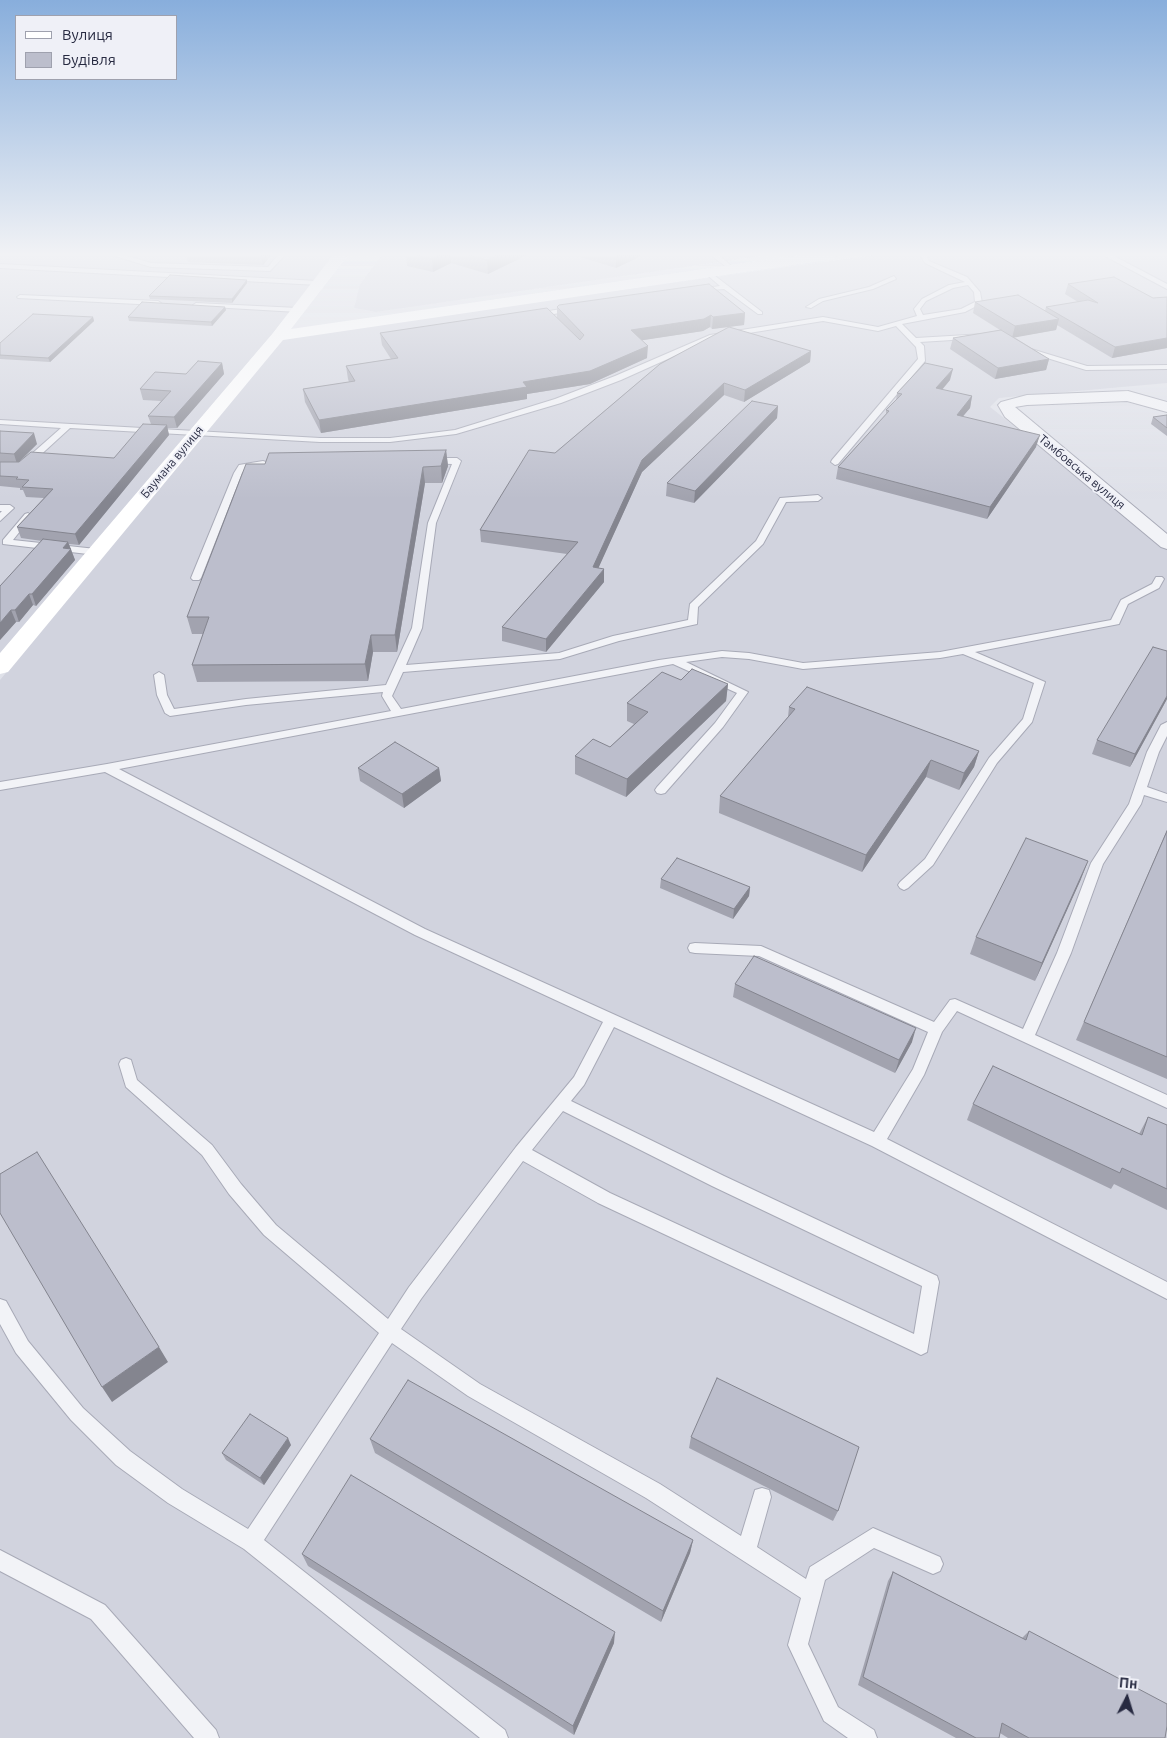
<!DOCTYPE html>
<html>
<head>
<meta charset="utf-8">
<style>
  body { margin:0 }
  #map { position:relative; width:1167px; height:1738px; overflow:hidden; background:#dfe1e9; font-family:Ubuntu,sans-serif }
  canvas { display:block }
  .legend { position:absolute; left:15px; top:15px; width:162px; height:65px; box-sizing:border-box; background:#eff0f7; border:1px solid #9fa1ae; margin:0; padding:6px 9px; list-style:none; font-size:15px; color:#272a41 }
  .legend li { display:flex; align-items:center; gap:10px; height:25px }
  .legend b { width:25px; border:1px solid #9fa1ae }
  .north { position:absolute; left:1102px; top:1673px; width:50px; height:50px; -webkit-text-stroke:4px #eff0f7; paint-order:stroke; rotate:5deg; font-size:14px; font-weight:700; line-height:20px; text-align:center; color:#272a41 }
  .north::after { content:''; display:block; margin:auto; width:18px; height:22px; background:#272a41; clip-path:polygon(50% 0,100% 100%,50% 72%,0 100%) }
</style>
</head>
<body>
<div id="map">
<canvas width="1167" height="1738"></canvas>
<ul class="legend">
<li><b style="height:6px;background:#fff"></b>Вулиця</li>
<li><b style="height:14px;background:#bcbecc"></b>Будівля</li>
</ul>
<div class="north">Пн</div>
</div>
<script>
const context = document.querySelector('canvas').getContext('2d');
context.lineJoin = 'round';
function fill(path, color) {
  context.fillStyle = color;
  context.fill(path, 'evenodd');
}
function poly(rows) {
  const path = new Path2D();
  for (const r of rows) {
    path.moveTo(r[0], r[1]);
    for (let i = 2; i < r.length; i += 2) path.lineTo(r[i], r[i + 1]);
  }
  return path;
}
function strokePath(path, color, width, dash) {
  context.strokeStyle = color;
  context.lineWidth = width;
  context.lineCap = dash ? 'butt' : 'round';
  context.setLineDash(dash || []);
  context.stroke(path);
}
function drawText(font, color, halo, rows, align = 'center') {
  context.font = font + ' Ubuntu,sans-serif';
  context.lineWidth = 4;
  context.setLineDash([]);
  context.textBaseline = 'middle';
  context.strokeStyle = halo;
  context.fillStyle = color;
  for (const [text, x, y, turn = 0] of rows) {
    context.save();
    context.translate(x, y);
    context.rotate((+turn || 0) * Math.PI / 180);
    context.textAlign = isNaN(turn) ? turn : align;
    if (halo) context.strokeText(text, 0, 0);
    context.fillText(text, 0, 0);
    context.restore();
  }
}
fill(poly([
  [0,255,335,255,271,336,0,654],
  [382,255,767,255,376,312,354,308,360,284],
  [874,255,1167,255,1167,383,999,398,990,407,1167,545,1167,1738,0,1738,0,680,285,336]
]), '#d1d3de');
const lane = poly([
  [112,255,124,255,151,263,268,267,278,255,285,255,270,271,151,267,112,255],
  [711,255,719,255,736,270,731,271,711,255],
  [920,255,926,255,929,261,967,277,980,292,982,303,965,312,902,324,916,338,984,334,988,336,984,338,920,342,924,346,925,361,838,464,835,465,831,462,832,460,918,359,916,347,896,326,878,331,823,321,712,339,621,380,561,403,456,434,390,442,320,442,70,428,23,471,0,471,0,465,18,466,61,428,0,424,0,420,320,438,390,438,455,430,555,399,615,376,710,335,823,317,878,327,917,316,914,309,922,299,949,285,965,282,925,263,920,255],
  [968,285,974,292,975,302,961,309,923,315,920,309,926,301,953,288,968,285],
  [1103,255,1112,255,1167,284,1167,289,1103,255],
  [0,264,318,281,321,283,318,285,0,268,0,264],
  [706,272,710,272,762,312,762,314,758,314,724,289,698,291,698,289,720,286,706,274,706,272],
  [894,276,896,279,873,289,823,301,811,308,806,307,819,299,869,287,894,276],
  [20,295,158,301,161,303,158,305,18,298,17,297,20,295],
  [196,303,298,308,301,310,298,312,194,306,193,305,196,303],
  [573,307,575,308,575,310,554,314,553,317,561,326,560,327,556,327,547,317,549,311,573,307],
  [1018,345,1087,366,1167,365,1167,369,1086,370,1018,349,1018,345],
  [430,458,457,458,461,461,436,523,422,628,406,665,559,653,613,636,688,620,690,604,756,541,780,498,818,495,822,498,818,501,786,502,763,544,698,607,697,624,619,641,560,659,403,672,392,696,401,709,659,660,722,651,749,653,803,663,940,652,1111,620,1121,600,1152,584,1156,577,1162,577,1164,579,1159,588,1128,604,1119,624,975,652,1045,682,1032,722,997,763,933,865,908,888,904,890,900,888,898,885,900,882,925,859,989,758,1023,719,1034,683,963,654,940,658,803,669,749,659,722,657,686,662,748,692,723,727,665,793,661,794,657,793,655,790,657,787,715,723,737,693,673,664,119,769,425,929,874,1132,913,1069,928,1032,759,956,695,953,690,952,688,948,690,944,695,943,761,946,934,1022,950,1000,955,999,1023,1029,1057,953,1091,863,1129,804,1147,752,1161,725,1167,722,1167,736,1159,752,1147,787,1167,794,1167,802,1144,795,1141,804,1103,864,1071,953,1035,1035,1167,1095,1167,1108,957,1011,942,1032,924,1075,887,1139,1167,1282,1167,1299,872,1146,614,1027,584,1085,571,1101,724,1176,937,1276,939,1282,927,1352,921,1355,915,1352,598,1203,523,1161,421,1299,401,1329,480,1384,660,1484,741,1536,755,1490,762,1488,769,1490,771,1497,757,1547,806,1579,810,1567,873,1528,940,1557,943,1564,940,1571,933,1574,874,1548,825,1580,808,1644,838,1707,874,1730,877,1738,848,1738,824,1721,788,1645,801,1598,646,1498,468,1396,392,1343,264,1540,505,1730,508,1738,480,1738,244,1549,168,1503,116,1465,71,1420,16,1353,0,1324,0,1299,6,1301,28,1341,83,1408,130,1451,182,1489,248,1529,379,1333,264,1235,229,1194,202,1155,126,1087,119,1064,121,1060,126,1058,131,1060,137,1080,212,1145,241,1184,276,1225,388,1319,409,1287,516,1147,574,1077,603,1022,415,935,105,772,0,790,0,782,107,764,391,711,382,696,383,692,246,705,170,716,165,713,157,695,154,675,159,672,164,675,167,695,174,709,246,699,386,685,412,628,428,523,452,464,427,463,427,459,430,458],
  [563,1111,712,1186,922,1286,914,1334,610,1193,532,1150,563,1111],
  [263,461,266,462,266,466,245,469,242,473,201,578,199,580,193,580,191,578,234,473,239,465,263,461],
  [0,505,10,505,14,508,0,521,0,513,2,511,0,511,0,505],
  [28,513,32,516,13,540,96,549,101,552,96,555,3,544,3,540,25,514,28,513],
  [0,1550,105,1605,216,1730,219,1738,194,1738,91,1619,0,1571,0,1550]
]);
const street = poly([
  [1128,391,1167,402,1167,412,1127,401,1027,405,1015,407,1167,534,1167,549,1161,547,1005,417,998,405,1001,402,1027,395,1128,391]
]);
strokePath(lane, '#a8aab7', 2);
strokePath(street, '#a8aab7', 2);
fill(lane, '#f2f3f7');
fill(street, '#f2f3f7');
fill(poly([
  [333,255,348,255,291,329,800,255,839,255,832,259,283,340,8,672,0,674,0,653,273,333,333,255]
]), '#fff');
fill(poly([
  [186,255,271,255,263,265,188,262],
  [406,255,527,255,488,274,451,263,433,272,407,266],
  [574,255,643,255,616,268],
  [247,280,247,283,232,303,150,299,149,296],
  [1068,284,1153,298,1167,297,1167,348,1112,358,1057,325,1056,330,1014,337,1049,359,1046,370,995,379,950,349,953,338,1000,330,973,313,975,302,1045,311,1046,307,1078,302,1065,294],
  [225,307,226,310,212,326,129,321,128,317],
  [557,307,745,313,744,325,712,329,710,327,703,331,642,340,647,358,590,384,527,394,527,399,321,433,305,402,303,389,349,382,348,379,346,366,391,359,382,345,380,333,557,318],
  [93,317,94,321,50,362,0,359,0,343],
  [811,351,810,362,744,402,724,395,642,472,598,568,604,582,546,652,502,641,502,627,567,554,481,542,480,530,555,453,660,364],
  [222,363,224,374,177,428,167,428,169,435,79,545,69,544,75,560,36,606,33,605,19,622,16,622,0,640,0,586,42,541,21,538,17,527,44,498,26,497,23,490,20,490,20,488,0,486,0,431,37,444,19,462,114,458,151,424,148,416,161,401,143,400,140,389],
  [950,380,942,390,972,396,970,408,962,417,1036,447,987,519,836,479,838,467,886,414,886,410,896,401,897,393],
  [778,406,777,418,694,503,666,496,667,483],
  [1167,415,1167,436,1151,424,1153,417],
  [446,450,448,466,442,483,425,483,397,652,373,652,368,681,197,682,192,665,203,634,192,634,187,617,265,464],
  [681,680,728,684,726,701,626,797,575,774,575,756,610,747,634,724,627,721,627,703],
  [1167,699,1130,767,1092,754,1097,740],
  [789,707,979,751,974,767,959,790,926,777,862,872,719,813,720,796,788,717],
  [358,768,439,768,441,781,404,808,360,781],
  [1167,830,1167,1079,1076,1040],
  [661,879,750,887,749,896,733,919,660,888],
  [1081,879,1035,981,970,954,976,937],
  [735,984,912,1042,895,1073,733,997],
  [973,1104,1139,1134,1148,1117,1167,1125,1167,1210,1114,1184,1111,1189,967,1120],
  [691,1437,838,1511,833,1521,689,1448],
  [370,1439,693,1540,690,1553,661,1622,375,1453],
  [291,1445,264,1485,226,1460,222,1453],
  [302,1554,614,1643,574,1735,308,1566],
  [893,1572,1022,1638,1029,1631,1165,1738,1008,1738,1000,1733,999,1738,956,1738,858,1685,888,1581]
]), '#a2a3af');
fill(poly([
  [261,255,271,255,263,265],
  [439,255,450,255,451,263,433,272,432,259],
  [498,255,527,255,488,274,487,260],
  [616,255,643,255,616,268],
  [247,280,247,283,232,303,232,299],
  [225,307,226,310,212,326,211,322],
  [745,313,744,325,712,329,713,317],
  [711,315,710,327,703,331,631,342,631,330],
  [93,317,94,321,50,362,48,358],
  [1059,319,1056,330,1012,338,1015,326],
  [1167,338,1167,348,1112,358,1115,347],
  [648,346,647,358,590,384,527,394,527,399,321,433,319,420,523,382],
  [811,351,810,362,744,402,745,390],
  [1049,359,1046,370,995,379,998,368],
  [222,363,224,374,177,428,174,417],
  [953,369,950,380,933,400,936,388],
  [724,383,724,395,642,472,593,580,593,567,642,460],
  [972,396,970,408,954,427,957,415],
  [778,406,777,418,694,503,695,491],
  [167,425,169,435,79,545,75,534],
  [34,433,37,444,17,464,14,454],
  [1040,435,1036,447,987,519,990,507],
  [446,450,448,466,442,483,441,466],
  [423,467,425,483,397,652,395,635],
  [68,542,75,560,36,606,32,594,63,548],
  [604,569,604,582,546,652,546,639],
  [29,594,33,605,19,622,15,610],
  [11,610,16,622,0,640,0,623],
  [371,635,373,652,368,681,365,664],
  [728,684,726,701,626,797,627,779],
  [1167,696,1167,699,1130,767,1135,754],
  [979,751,974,767,959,790,964,773],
  [931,760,926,777,862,872,866,855],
  [439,768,441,781,404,808,402,794],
  [1088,861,1081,879,1035,981,1042,963],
  [750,887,749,896,733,919,734,909],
  [916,1028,912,1042,895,1073,899,1060],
  [159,1347,168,1362,112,1402,102,1387],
  [288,1438,291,1445,264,1485,260,1478],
  [693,1540,690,1553,661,1622,663,1611],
  [615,1632,614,1643,574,1735,573,1726]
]), '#84858f');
const building = poly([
  [417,255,439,255,432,259,417,255],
  [469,255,498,255,487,260,469,255],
  [170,275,247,280,232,299,149,296,170,275],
  [1114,277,1153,298,1167,297,1167,338,1115,347,1046,307,1088,300,1098,303,1068,284,1114,277],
  [709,284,745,313,713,317,711,315,704,319,631,330,648,346,590,371,523,382,527,387,319,420,303,389,355,381,346,366,398,358,380,333,547,308,580,340,584,335,557,307,559,305,709,284],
  [1018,295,1059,319,1015,326,975,302,1018,295],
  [142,302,225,307,211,322,128,317,142,302],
  [33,314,93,317,48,358,0,355,0,343,33,314],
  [729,327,811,351,745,390,724,383,642,460,593,567,604,569,546,639,502,627,578,542,480,530,529,450,555,453,660,364,729,327],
  [1001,330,1049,359,998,368,953,338,1001,330],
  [198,361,222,363,174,417,148,416,171,391,140,389,155,372,186,374,198,361],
  [925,363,953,369,936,388,972,396,957,415,1040,435,990,507,838,467,889,411,886,410,902,394,897,393,925,363],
  [752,401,778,406,695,491,667,483,752,401],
  [1167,415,1167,428,1153,417,1167,415],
  [143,424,167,425,75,534,17,527,53,489,22,487,29,480,16,479,18,477,0,476,0,462,19,462,31,452,114,458,143,424],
  [0,431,34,433,14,454,0,453,0,431],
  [446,450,441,466,423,467,395,635,371,635,365,664,192,665,209,617,187,617,246,464,265,464,269,453,446,450],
  [43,539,68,542,63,548,71,549,32,594,29,594,15,610,11,610,0,623,0,586,43,539],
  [1153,647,1167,651,1167,696,1135,754,1097,740,1153,647],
  [692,669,728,684,627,779,575,756,593,739,610,747,648,712,627,703,662,672,681,680,692,669],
  [807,687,979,751,964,773,931,760,866,855,720,796,795,709,789,707,807,687],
  [395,742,439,768,402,794,358,768,395,742],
  [1167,831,1167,1057,1084,1022,1167,831],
  [1026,838,1088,861,1042,963,976,937,1026,838],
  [677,858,750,887,734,909,661,879,677,858],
  [754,956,916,1028,899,1060,735,984,754,956],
  [993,1066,1142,1135,1148,1117,1167,1125,1167,1189,1122,1168,1120,1173,973,1104,993,1066],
  [37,1152,159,1347,102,1387,0,1213,0,1174,37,1152],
  [717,1378,859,1447,838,1511,691,1437,717,1378],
  [408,1380,693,1540,663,1611,370,1439,408,1380],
  [250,1414,288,1438,260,1478,222,1453,250,1414],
  [351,1475,615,1632,573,1726,302,1554,351,1475],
  [893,1572,1026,1640,1029,1631,1167,1704,1167,1726,1165,1738,1029,1738,1002,1723,999,1738,976,1738,863,1677,893,1572]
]);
fill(building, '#bcbecc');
strokePath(building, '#84858f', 1);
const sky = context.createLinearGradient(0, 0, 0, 499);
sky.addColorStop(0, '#88aedc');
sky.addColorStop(0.51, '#f1f2f5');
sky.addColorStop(1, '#f1f2f500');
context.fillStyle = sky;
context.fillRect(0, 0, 1167, 499);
drawText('12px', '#272a41', '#eff0f7', [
  ["Баумана вулиця",172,462,-50],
  ["Тамбовська вулиця",1082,472,40]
]);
</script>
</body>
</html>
